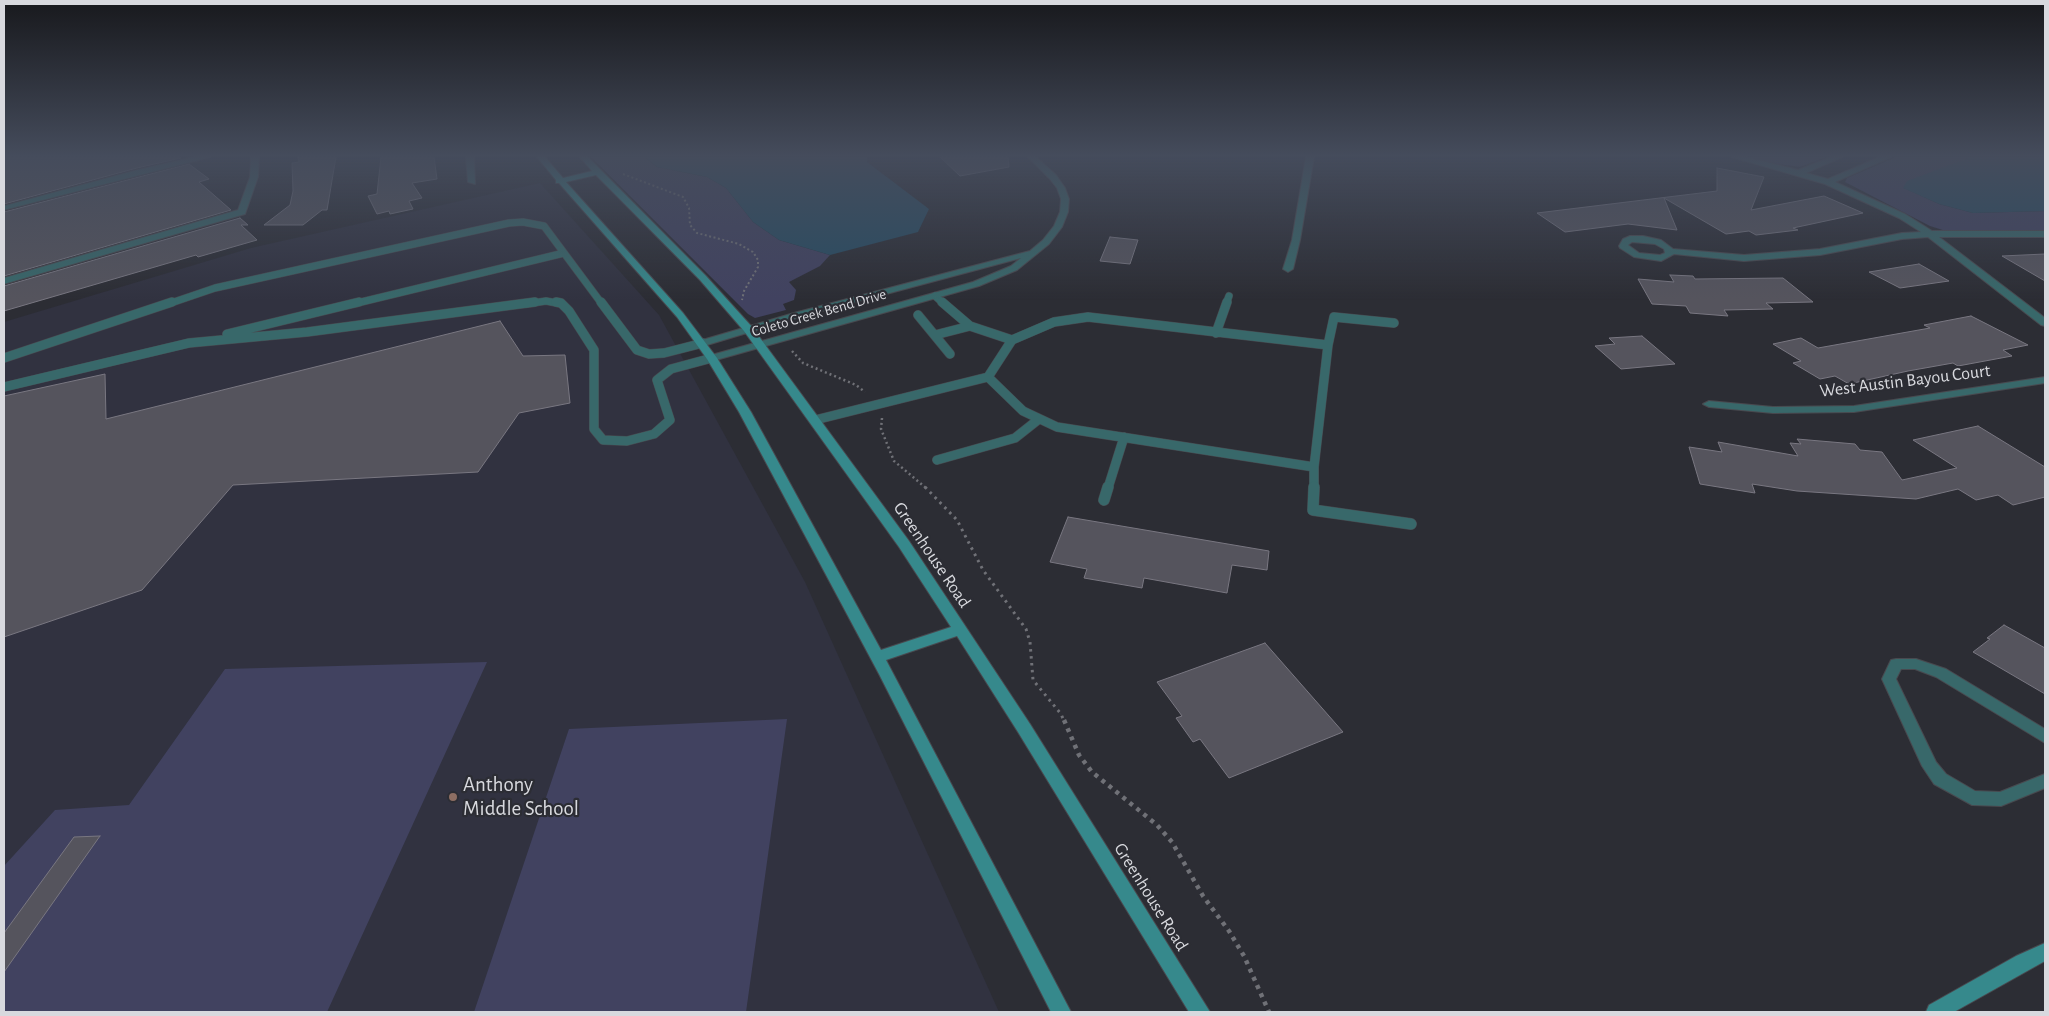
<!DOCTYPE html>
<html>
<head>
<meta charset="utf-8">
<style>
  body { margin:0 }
  #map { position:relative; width:2049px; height:1016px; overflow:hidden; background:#2c2d34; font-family:"Alegreya Sans",sans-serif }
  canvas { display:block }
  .frame { position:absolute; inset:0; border:5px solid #d8d9de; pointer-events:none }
</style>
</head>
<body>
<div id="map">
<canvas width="2049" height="1016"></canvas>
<div class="frame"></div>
</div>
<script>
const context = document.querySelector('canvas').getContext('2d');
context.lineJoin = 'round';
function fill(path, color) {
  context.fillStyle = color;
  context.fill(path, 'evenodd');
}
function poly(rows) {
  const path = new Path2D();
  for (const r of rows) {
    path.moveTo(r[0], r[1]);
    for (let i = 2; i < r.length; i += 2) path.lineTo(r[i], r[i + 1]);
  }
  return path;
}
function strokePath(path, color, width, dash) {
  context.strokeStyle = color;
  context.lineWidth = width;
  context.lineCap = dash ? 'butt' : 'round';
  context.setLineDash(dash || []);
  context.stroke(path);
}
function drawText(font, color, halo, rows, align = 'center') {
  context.font = font + ' "Alegreya Sans",sans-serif';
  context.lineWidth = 4.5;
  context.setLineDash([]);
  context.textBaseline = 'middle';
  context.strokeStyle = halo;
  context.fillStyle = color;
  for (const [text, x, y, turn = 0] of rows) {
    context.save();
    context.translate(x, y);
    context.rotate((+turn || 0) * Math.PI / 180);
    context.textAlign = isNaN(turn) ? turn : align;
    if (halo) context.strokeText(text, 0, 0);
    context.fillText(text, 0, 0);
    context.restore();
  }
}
fill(poly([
  [540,183,659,315,805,582,999,1012,4,1012,4,322,251,248]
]), '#313240');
fill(poly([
  [591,157,645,157,657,167,707,177,726,188,753,222,779,240,830,255,820,266,789,282,796,290,794,300,783,304,786,310,755,318,748,314],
  [1748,157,1827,157,1800,167,1777,164],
  [1896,157,1971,157,1904,188,1939,204,1973,213,2045,211,2045,231,1946,231,1930,226,1845,182,1847,178],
  [487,662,327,1012,4,1012,4,866,55,810,129,805,225,669],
  [787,719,746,1012,474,1012,569,729]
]), '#414260');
fill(poly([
  [645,157,867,157,867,162,929,209,918,232,830,255,779,240,753,222,726,188,707,177,657,167],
  [1971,157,2045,157,2045,211,1973,213,1939,204,1903,188,1907,181]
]), '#274c62');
const building = poly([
  [4,157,180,157,181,158,137,168,4,204,4,157],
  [298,157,336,157,327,210,322,210,303,225,264,225,290,205,293,191,292,163,299,162,298,157],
  [381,157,434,157,437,179,412,183,422,198,409,201,413,209,390,214,389,211,377,214,368,196,377,194,381,157],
  [940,157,1008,157,1009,167,960,176,940,157],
  [189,164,209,179,199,182,231,210,4,276,4,212,189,164],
  [1717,168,1764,177,1751,210,1824,196,1863,213,1793,228,1798,230,1756,235,1749,231,1726,234,1664,198,1677,230,1628,224,1565,232,1537,213,1717,191,1717,168],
  [240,218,248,225,241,225,257,240,198,257,196,255,4,311,4,286,240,218],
  [1110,237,1138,240,1130,264,1100,261,1110,237],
  [2045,254,2045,281,2002,256,2045,254],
  [1919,264,1949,281,1900,288,1869,272,1919,264],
  [1670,275,1693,276,1695,279,1783,278,1813,302,1766,303,1773,309,1724,310,1728,316,1690,313,1686,306,1652,304,1638,279,1674,282,1670,275],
  [1971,316,2028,345,2003,350,2012,356,1958,366,1953,363,1908,371,1849,384,1835,376,1820,379,1793,363,1801,361,1773,344,1801,338,1818,348,1930,328,1924,325,1971,316],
  [500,321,523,356,565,355,570,403,519,413,478,472,233,485,142,590,4,637,4,396,105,374,106,419,500,321],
  [1642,336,1675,364,1621,369,1595,346,1615,344,1609,338,1642,336],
  [1978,426,2045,467,2045,497,2013,505,1998,495,1976,500,1958,489,1916,499,1797,491,1752,484,1755,493,1700,484,1689,447,1722,452,1718,442,1798,456,1790,443,1801,444,1797,439,1855,444,1860,450,1882,452,1902,480,1957,468,1913,440,1978,426],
  [1068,517,1269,551,1267,570,1232,565,1227,593,1144,578,1142,588,1084,578,1087,569,1050,562,1068,517],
  [2004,625,2045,648,2045,694,1973,652,1990,639,1987,638,2004,625],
  [1265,643,1343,732,1229,778,1200,739,1193,742,1176,718,1182,716,1157,682,1265,643],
  [100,836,4,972,4,933,74,837,100,836]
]);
fill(building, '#55545d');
strokePath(building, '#797781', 1);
const laneFar2 = poly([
  [935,296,944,304],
  [168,304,215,288,509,223,523,222,544,226,602,304],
  [353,304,564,253],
  [526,304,546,301,562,304],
  [1226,304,1229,296]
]);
const laneFar1 = poly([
  [556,302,561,303,569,311,594,350,594,429,603,440,627,441,654,434,670,420,657,380,671,369,712,358],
  [601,302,637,350,649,354,664,353,703,343],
  [918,315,950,354],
  [1216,333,1227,302],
  [227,334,359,302],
  [935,335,970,326],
  [1328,345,1334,317,1394,323],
  [4,358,172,302],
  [988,377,1023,411,1057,427,1314,467,1328,345,1088,317,1054,322,1012,340],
  [4,387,189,343,307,332,535,302],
  [815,420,988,377,1012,340,970,326,942,302],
  [937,460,1015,438,1039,419],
  [1108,488,1124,437],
  [1314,488,1314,467]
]);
const lane = poly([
  [1314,487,1313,510,1411,524],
  [1104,500,1108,487]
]);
const street = poly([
  [195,157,210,157,4,210,4,206,137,170,195,157],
  [251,157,259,157,258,177,245,214,4,284,4,278,238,210,250,177,251,157],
  [466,157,474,157,475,184,468,182,466,157],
  [1028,157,1036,157,1056,175,1065,188,1069,199,1068,212,1062,227,1049,244,1017,270,979,286,716,360,712,361,707,358,708,356,973,282,1011,266,1021,258,800,317,707,345,703,346,698,343,699,341,794,313,1030,251,1043,240,1054,226,1060,212,1061,199,1057,188,1050,179,1028,157],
  [1306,157,1314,157,1300,240,1293,269,1288,272,1283,269,1292,240,1306,157],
  [1732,157,1746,157,1798,170,1831,157,1842,157,1806,173,1828,179,1880,157,1891,157,1835,182,1905,214,1932,231,2045,231,2045,237,1939,237,2045,318,2045,326,2041,325,1928,237,1902,239,1820,255,1744,261,1674,254,1661,261,1634,257,1620,248,1619,246,1623,239,1630,236,1643,236,1661,240,1673,249,1744,255,1820,249,1902,233,1921,232,1899,218,1825,184,1732,157],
  [1632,242,1655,244,1664,249,1665,253,1660,255,1639,253,1628,245,1632,242],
  [2045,377,2045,383,1854,412,1773,413,1709,407,1703,404,1709,401,1773,407,1854,406,2045,377],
  [1896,659,1916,659,1946,669,2045,729,2045,743,1936,677,1915,669,1901,669,1896,679,1936,762,1946,774,1975,791,2000,792,2045,774,2045,788,2001,806,1972,805,1934,784,1922,766,1882,679,1891,660,1896,659]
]);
const secondary = poly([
  [537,157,545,157,563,178,592,171,580,157,588,157,706,276,752,327,909,541,1030,724,1210,1012,1189,1012,1018,732,957,636,886,660,1071,1012,1051,1012,879,674,739,412,707,359,677,317,559,183,556,183,556,180,537,157],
  [596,175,700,280,744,331,899,547,951,627,881,650,751,412,717,358,683,313,566,182,596,175],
  [2045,943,2045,961,1954,1012,1926,1012,1929,1005,2016,956,2045,943]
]);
strokePath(laneFar2, '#48494f', 8);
strokePath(laneFar1, '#48494f', 10);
strokePath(lane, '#48494f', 12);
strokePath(street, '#48494f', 2);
strokePath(secondary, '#48494f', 2);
strokePath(poly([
  [623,174,683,197,689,208,690,225,697,233,739,244,753,252,758,260,758,267,744,291,742,300]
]), '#707177', 2, [2, 2.5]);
strokePath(poly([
  [792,351,803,363,856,385,865,392],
  [882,418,881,429,894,461,926,488]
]), '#707177', 2.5, [2, 3]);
strokePath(poly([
  [925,487,957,520,983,570,1026,629,1030,642,1033,680,1061,714,1064,721]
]), '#707177', 3, [2.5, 4.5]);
strokePath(poly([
  [1064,720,1079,755,1092,772,1157,825,1172,842,1203,896,1229,931,1244,956,1269,1012]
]), '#707177', 4.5, [4, 5]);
strokePath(laneFar2, '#38686a', 7);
strokePath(laneFar1, '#38686a', 9);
strokePath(lane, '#38686a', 11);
fill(street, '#38686a');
fill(secondary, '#36898c');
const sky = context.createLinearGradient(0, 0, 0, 300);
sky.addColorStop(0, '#18191d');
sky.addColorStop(0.52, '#454c5c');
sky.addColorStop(1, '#454c5c00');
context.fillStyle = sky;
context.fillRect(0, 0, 2049, 300);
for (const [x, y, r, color] of [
  [453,797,5,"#8d6e63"]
]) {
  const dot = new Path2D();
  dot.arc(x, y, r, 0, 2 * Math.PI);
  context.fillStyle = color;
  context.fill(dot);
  strokePath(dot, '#2c2d34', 2);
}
drawText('15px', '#d8d9de', '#2c2d34', [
  ["Coleto Creek Bend Drive",819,313,-16]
]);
drawText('18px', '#d8d9de', '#2c2d34', [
  ["West Austin Bayou Court",1905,381,-7],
  ["Greenhouse Road",932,555,56],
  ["Greenhouse Road",1151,897,58]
]);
drawText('21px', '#d8d9de', '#2c2d34', [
  ["Anthony",463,785],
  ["Middle School",463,809]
], 'left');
</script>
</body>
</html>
